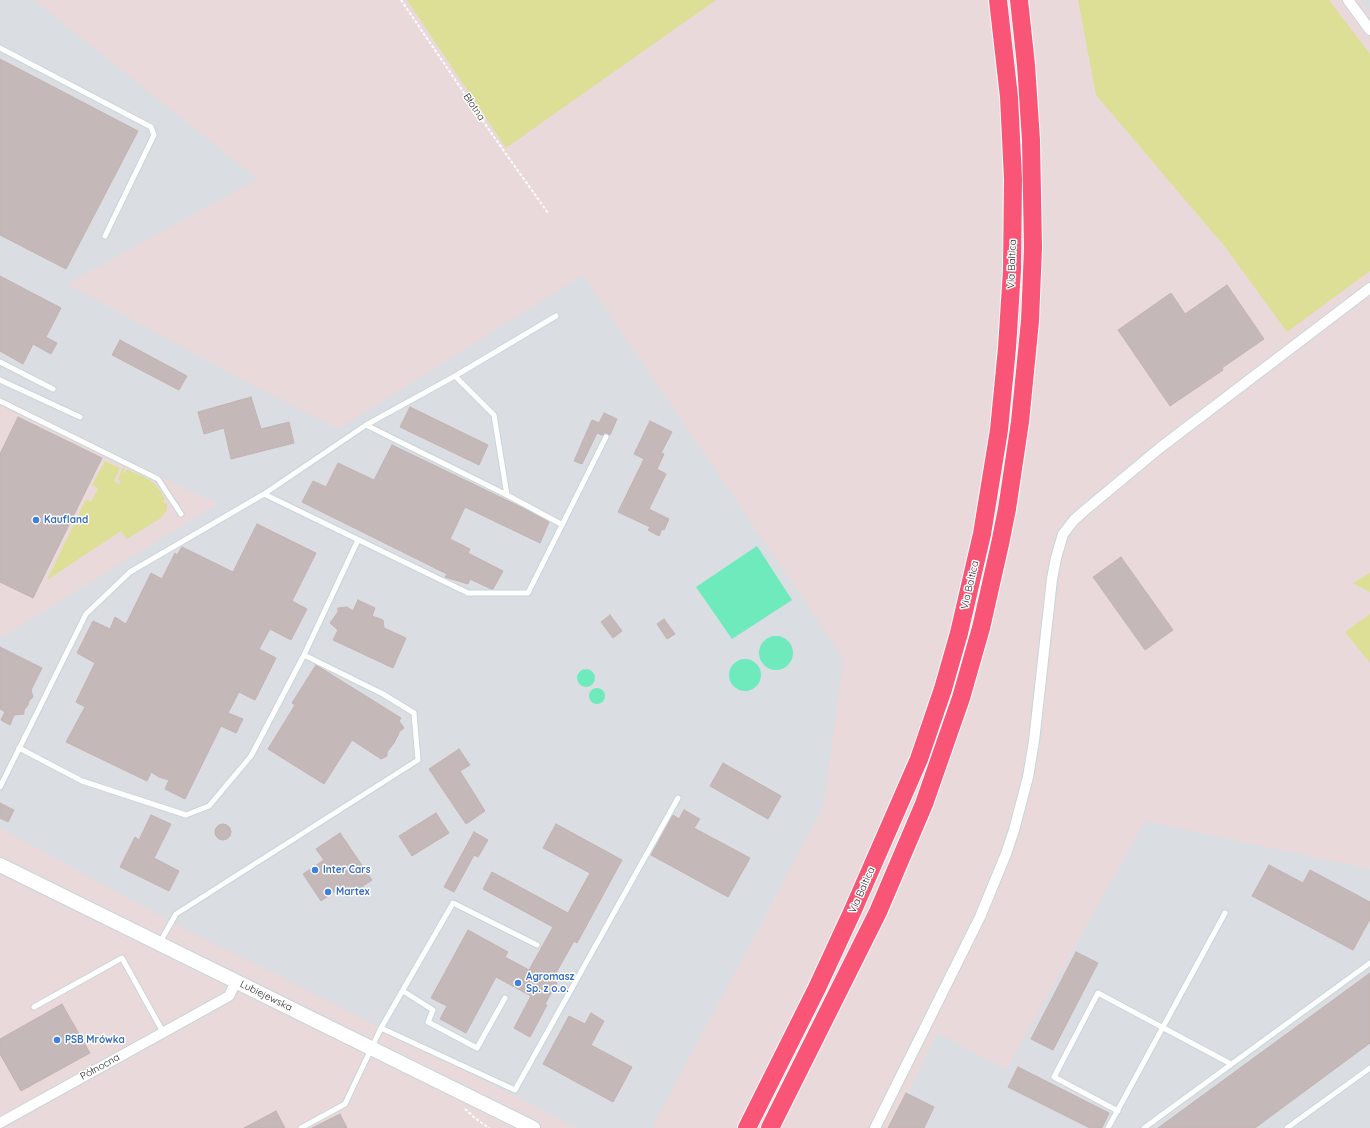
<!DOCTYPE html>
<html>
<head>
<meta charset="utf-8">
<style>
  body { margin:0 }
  canvas { display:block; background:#ead9da }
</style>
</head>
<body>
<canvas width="1370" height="1128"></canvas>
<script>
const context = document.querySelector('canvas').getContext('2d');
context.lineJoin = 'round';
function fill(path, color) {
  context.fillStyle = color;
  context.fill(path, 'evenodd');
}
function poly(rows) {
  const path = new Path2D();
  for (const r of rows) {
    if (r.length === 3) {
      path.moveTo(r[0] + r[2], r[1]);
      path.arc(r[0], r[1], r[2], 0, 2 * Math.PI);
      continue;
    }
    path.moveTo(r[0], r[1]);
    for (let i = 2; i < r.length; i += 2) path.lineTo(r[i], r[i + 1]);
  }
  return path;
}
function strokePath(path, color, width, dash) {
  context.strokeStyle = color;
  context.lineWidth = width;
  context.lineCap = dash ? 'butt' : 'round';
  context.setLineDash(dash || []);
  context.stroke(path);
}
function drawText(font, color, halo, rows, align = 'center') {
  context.font = font + ' Quicksand,sans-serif';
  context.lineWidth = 3;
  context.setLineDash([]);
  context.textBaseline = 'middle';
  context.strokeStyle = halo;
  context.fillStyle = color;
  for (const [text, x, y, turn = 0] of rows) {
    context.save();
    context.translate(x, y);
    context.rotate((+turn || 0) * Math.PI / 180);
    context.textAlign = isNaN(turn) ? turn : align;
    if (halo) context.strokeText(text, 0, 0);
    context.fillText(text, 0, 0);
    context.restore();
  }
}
fill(poly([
  [0,0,34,0,258,179,67,284,243,380,338,429,583,275,844,659,823,808,652,1128,577,1128,268,970,184,929,0,828,0,638,217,504,0,396],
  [1360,0,1370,0,1370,14],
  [1145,821,1370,869,1370,1128,892,1128,937,1032,1006,1070]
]), '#dadde2');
fill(poly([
  [407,0,716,0,506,148],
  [1078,0,1329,0,1370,54,1370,271,1287,332,1226,248,1096,95],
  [105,461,120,468,114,481,119,484,121,481,118,479,123,467,125,468,123,472,125,473,127,469,150,480,159,489,165,499,163,501,164,503,167,502,167,510,161,518,127,539,121,531,47,580,86,499,91,502,98,489,92,485],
  [1370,573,1370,592,1353,583],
  [1370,614,1370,663,1345,632]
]), '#dddf96');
fill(poly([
  [757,546,792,600,732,639,696,587],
  [776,653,17],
  [745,675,16],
  [586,678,9],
  [597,696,8]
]), '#6eeabc');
const building = poly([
  [0,59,138,131,66,269,0,235,0,59],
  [0,276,61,308,46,337,57,343,51,354,33,344,23,364,0,351,0,276],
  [1227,285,1264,339,1222,368,1223,370,1170,406,1118,330,1171,293,1185,314,1227,285],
  [120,340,187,376,179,390,112,355,120,340],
  [251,397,261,429,289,422,294,443,231,459,224,428,204,434,198,412,251,397],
  [410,407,488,445,479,465,400,427,410,407],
  [604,413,617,419,610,435,606,433,602,435,597,433,582,464,574,461,592,420,599,423,604,413],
  [18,417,102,458,33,598,0,582,0,454,18,417],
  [650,421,672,432,661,453,664,454,657,469,666,474,649,509,669,519,664,530,662,529,659,536,648,530,650,527,618,512,644,459,634,454,650,421],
  [392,445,525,509,549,522,540,543,465,507,450,539,470,549,468,553,503,571,493,589,491,589,470,579,468,584,445,577,447,574,302,502,313,481,326,487,338,463,374,480,392,445],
  [257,524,316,553,292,601,307,609,291,640,270,629,259,649,276,658,255,700,239,692,228,713,243,719,236,733,221,726,185,799,165,789,169,780,159,777,151,772,147,781,66,742,85,707,76,702,95,663,77,653,93,621,110,629,115,617,126,624,151,573,162,579,175,553,177,555,182,547,233,572,257,524],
  [1121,557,1173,630,1145,650,1093,577,1121,557],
  [358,600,375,608,372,616,383,620,384,628,406,638,393,668,333,640,338,630,330,623,338,612,338,608,347,607,353,611,358,600],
  [610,615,622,631,613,638,601,622,610,615],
  [664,619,675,634,667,639,657,624,664,619],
  [0,647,42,668,31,690,33,697,29,701,28,705,24,710,24,714,14,715,10,725,1,720,5,712,0,709,0,647],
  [316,665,401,718,399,721,404,728,399,732,398,736,397,737,394,743,387,752,387,756,381,759,352,740,324,784,268,749,295,705,292,703,316,665],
  [459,749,470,765,460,771,485,811,466,824,429,769,459,749],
  [723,763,781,796,768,819,710,786,723,763],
  [0,803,14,810,8,822,0,818,0,803],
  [684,810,700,819,694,828,750,858,728,897,651,855,673,815,679,819,684,810],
  [436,813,449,833,412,856,399,836,436,813],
  [151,815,171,824,154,858,179,871,169,891,120,867,135,837,139,840,151,815],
  [223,832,8],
  [556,824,622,860,577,943,574,941,552,980,557,983,545,1004,547,1005,530,1037,514,1028,531,996,496,977,466,1033,440,1019,447,1006,431,998,468,930,508,952,505,957,529,970,553,927,483,889,492,872,568,913,590,873,543,848,556,824],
  [474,832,488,840,478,857,474,855,454,892,444,887,474,832],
  [340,833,372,880,347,897,340,888,321,901,303,874,324,860,316,849,340,833],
  [1269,865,1303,883,1310,870,1370,902,1370,919,1353,950,1252,896,1269,865],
  [1076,952,1098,963,1053,1050,1031,1039,1076,952],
  [1370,973,1370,1043,1255,1128,1158,1128,1370,973],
  [62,1004,90,1053,21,1091,0,1054,0,1039,62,1004],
  [591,1013,604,1021,591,1045,632,1067,613,1102,543,1064,569,1016,585,1024,591,1013],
  [1018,1067,1109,1113,1102,1128,1090,1128,1008,1087,1018,1067],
  [906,1093,934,1107,924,1128,888,1128,906,1093],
  [276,1111,285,1128,244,1128,276,1111],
  [340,1114,347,1128,312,1128,340,1114]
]);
fill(building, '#c5b8b8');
strokePath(building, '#c5b3b3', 1);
const service = poly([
  [0,48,151,127,154,135,105,236],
  [0,362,53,389],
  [455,376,494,415,507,495],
  [0,380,80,417],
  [0,401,158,479,181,514],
  [366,425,507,495,561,524],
  [264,494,468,593,528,593,606,437],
  [19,748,82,781,186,815,209,806,251,756,304,655,358,540],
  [0,787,86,614,130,572,264,494,366,425,455,376,556,316],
  [160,942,176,914,418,760,414,713,383,694,304,655],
  [403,991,433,1010,428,1022,477,1048,505,998],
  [34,1007,122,958,163,1032],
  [381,1028,515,1090,678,798],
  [1118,1111,1054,1077,1098,993,1231,1064],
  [301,1128,345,1104,381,1028,453,903,537,945],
  [1108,1128,1225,913],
  [1144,1128,1370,963],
  [1287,1128,1370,1068]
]);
const minor = poly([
  [1348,0,1370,30],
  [0,1123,229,996,236,981],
  [875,1128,980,917,1006,854,1014,830,1028,777,1034,741,1052,579,1056,558,1063,534,1074,520,1084,511,1161,447,1370,288]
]);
const secondary = poly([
  [0,865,533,1128]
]);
const motorway = poly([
  [747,1128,817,988,853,910,919,759,943,689,959,633,975,564,982,534,999,430,1007,348,1012,270,1013,179,1009,97,998,0],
  [770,1128,878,912,924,804,961,698,981,628,1000,544,1007,509,1020,422,1030,321,1033,248,1031,140,1026,65,1019,0]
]);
strokePath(service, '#c7d6d9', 7);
strokePath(minor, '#c7d6d9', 12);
strokePath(secondary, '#c7d6d9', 16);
strokePath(motorway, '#fff', 20);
strokePath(poly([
  [401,0,494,137,548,213],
  [465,1109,475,1118,489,1128]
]), '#fff', 2, [3, 2]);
strokePath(service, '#fff', 5);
strokePath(minor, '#fff', 10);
strokePath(secondary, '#fff', 14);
strokePath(motorway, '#f95576', 18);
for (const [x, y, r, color] of [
  [36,520,4,"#3f7fe0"],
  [315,870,4,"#3f7fe0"],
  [328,892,4,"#3f7fe0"],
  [518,983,4,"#3f7fe0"],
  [57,1040,4,"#3f7fe0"]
]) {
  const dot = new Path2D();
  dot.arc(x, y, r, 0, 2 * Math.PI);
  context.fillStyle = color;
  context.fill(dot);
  strokePath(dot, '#fff', 1.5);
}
drawText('10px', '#272727', '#fff', [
  ["Błotna",474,107,56],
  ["Via Baltica",1012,264,-88],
  ["Via Baltica",970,585,-77],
  ["Via Baltica",862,890,-66],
  ["Lubiejewska",266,996,26],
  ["Północna",100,1067,-29]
]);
drawText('bold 10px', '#366cbe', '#fff', [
  ["Kaufland",44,520],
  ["Inter Cars",323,870],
  ["Martex",336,892],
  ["Agromasz",526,977],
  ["Sp. z o.o.",526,989],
  ["PSB Mrówka",65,1040]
], 'left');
</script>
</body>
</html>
